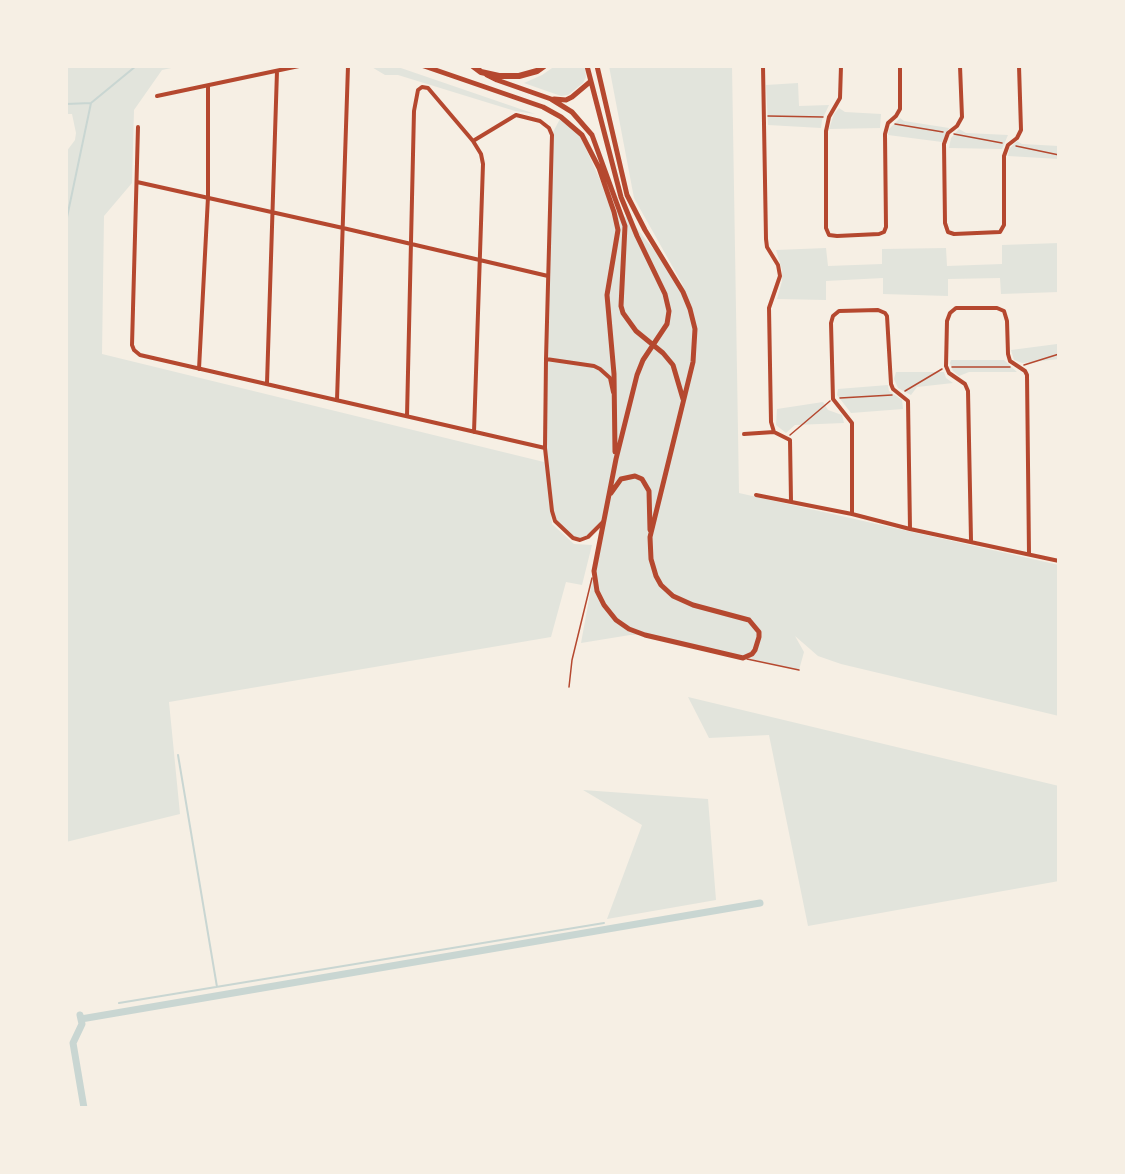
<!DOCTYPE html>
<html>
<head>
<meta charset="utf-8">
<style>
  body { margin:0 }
  #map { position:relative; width:1125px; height:1174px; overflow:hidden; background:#f6efe4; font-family:"Open Sans",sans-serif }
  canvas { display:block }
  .frame { position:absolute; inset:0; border:68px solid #f6efe4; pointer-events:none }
</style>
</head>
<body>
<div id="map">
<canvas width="1125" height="1174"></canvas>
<div class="frame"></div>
</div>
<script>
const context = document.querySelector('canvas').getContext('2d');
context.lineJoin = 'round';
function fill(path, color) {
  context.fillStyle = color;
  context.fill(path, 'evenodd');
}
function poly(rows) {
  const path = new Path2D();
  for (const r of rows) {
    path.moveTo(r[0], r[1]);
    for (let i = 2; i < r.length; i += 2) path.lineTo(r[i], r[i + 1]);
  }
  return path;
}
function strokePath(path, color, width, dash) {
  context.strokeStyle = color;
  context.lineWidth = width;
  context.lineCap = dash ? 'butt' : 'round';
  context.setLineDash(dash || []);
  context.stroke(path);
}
fill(poly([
  [66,66,181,66,162,70,134,110,132,183,104,216,102,354,544,462,543,447,552,134,561,117,579,133,613,209,630,220,684,287,634,198,609,66,732,66,739,493,1059,565,1059,716,841,664,818,656,795,636,804,652,799,670,645,635,630,635,581,643,603,522,588,537,580,540,573,538,555,521,551,512,552,524,574,544,592,545,582,585,566,582,551,637,169,702,180,814,66,842,66,152,75,140,76,133,72,114,66,114],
  [370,66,395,66,535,114,515,111,398,75,385,75],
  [555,66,585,66,586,77,583,83,568,95,561,96,524,83,542,75],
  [798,83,799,106,829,105,822,120,821,128,768,125,766,85],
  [839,108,845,112,881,114,880,128,829,129,834,114],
  [900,118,904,121,949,128,942,142,888,135,889,129],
  [959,129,966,133,1008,135,1002,149,949,148,951,138],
  [1017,141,1022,144,1059,146,1059,159,1008,156,1009,149],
  [1059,243,1059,292,1001,294,1000,278,948,279,948,296,883,294,883,278,826,281,826,300,777,299,782,281,782,270,776,250,826,248,828,266,882,264,882,249,946,248,947,266,1002,264,1002,245],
  [1057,344,1059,359,1022,363,1014,360,1011,350],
  [951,360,1004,360,1017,372,969,372,959,376,953,371,950,363],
  [896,372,944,372,946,378,953,383,917,387,911,395,898,388,894,379],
  [888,385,889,391,902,400,903,409,851,413,837,395,838,389],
  [823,402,828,410,842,415,844,423,795,425,786,433,776,425,777,409],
  [688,697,1059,786,1059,881,808,926,769,735,709,738],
  [583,790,708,799,716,900,607,919,642,825]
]), '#e2e4dc');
strokePath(poly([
  [66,104,91,103,136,66],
  [66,222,91,103],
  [178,755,217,987],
  [119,1003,604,923]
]), '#c9d6d2', 2);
strokePath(poly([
  [80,1015,82,1024,73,1043,84,1108],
  [81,1019,760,903]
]), '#c9d6d2', 7);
strokePath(poly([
  [768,116,823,117],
  [895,124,943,132],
  [954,134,1002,143],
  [1016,146,1059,155],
  [1024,365,1059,354],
  [952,367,1010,367],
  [905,391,942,369],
  [840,398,892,395],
  [790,435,830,401]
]), '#b5482f', 1.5);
strokePath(poly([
  [747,659,799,670],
  [569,687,572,660,592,578]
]), '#b5482f', 1.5);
strokePath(poly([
  [763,66,766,239,767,247,778,265,780,276,769,308,771,422,774,432,790,440,791,501],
  [841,66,840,98,829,117,826,131,826,228,829,235,837,236,879,234,884,232,886,227,885,134,888,123,896,116,900,109,900,66],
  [960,66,962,117,957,126,948,133,944,144,945,223,948,232,954,234,1000,232,1004,225,1004,156,1008,145,1017,138,1021,130,1019,66],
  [157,96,299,66],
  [138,127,132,345,134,350,140,355,545,448],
  [473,141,516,115,540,121,549,128,552,135,546,359,545,448,552,511,555,521,573,538,580,540,588,537,603,522],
  [137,182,343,228,548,276],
  [546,359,594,366,600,369,610,378,613,392],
  [199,369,208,197,208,86],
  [267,383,277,71],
  [337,400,348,66],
  [407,416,414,111,418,90,422,87,428,88,473,141,481,154,483,164,474,432],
  [744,434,774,432],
  [756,495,852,514,910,529,1059,561],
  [852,514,852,423,833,399,831,323,833,316,839,311,878,310,885,313,887,316,891,384,893,389,908,401,910,529],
  [971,540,968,391,965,384,949,373,946,366,947,321,950,313,956,308,997,308,1004,311,1007,321,1008,354,1010,361,1025,371,1027,375,1029,554]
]), '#b5482f', 4);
strokePath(poly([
  [424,66,543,107,561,117,582,135,599,168,614,212,618,230,607,295,614,374,615,452],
  [587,66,621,197,637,236,665,294,669,311,667,324,643,360,637,375,616,459,594,571,597,591,604,605,616,620,629,629,645,635,743,658,752,654,755,650,759,637,759,632,749,620,693,605,673,596,661,585,656,576,651,559,650,537,693,362,695,329,690,309,683,292,645,230,627,195,597,66],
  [487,75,497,80,551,99,572,112,592,135,625,226,621,306,623,313,636,331,663,353,673,365,683,399],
  [554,99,566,100,572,97,591,81],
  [611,493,621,479,635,476,642,479,649,491,650,530]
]), '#b5482f', 5);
strokePath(poly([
  [473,66,481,72,499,76,519,76,537,71,544,66]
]), '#b5482f', 6);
</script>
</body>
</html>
